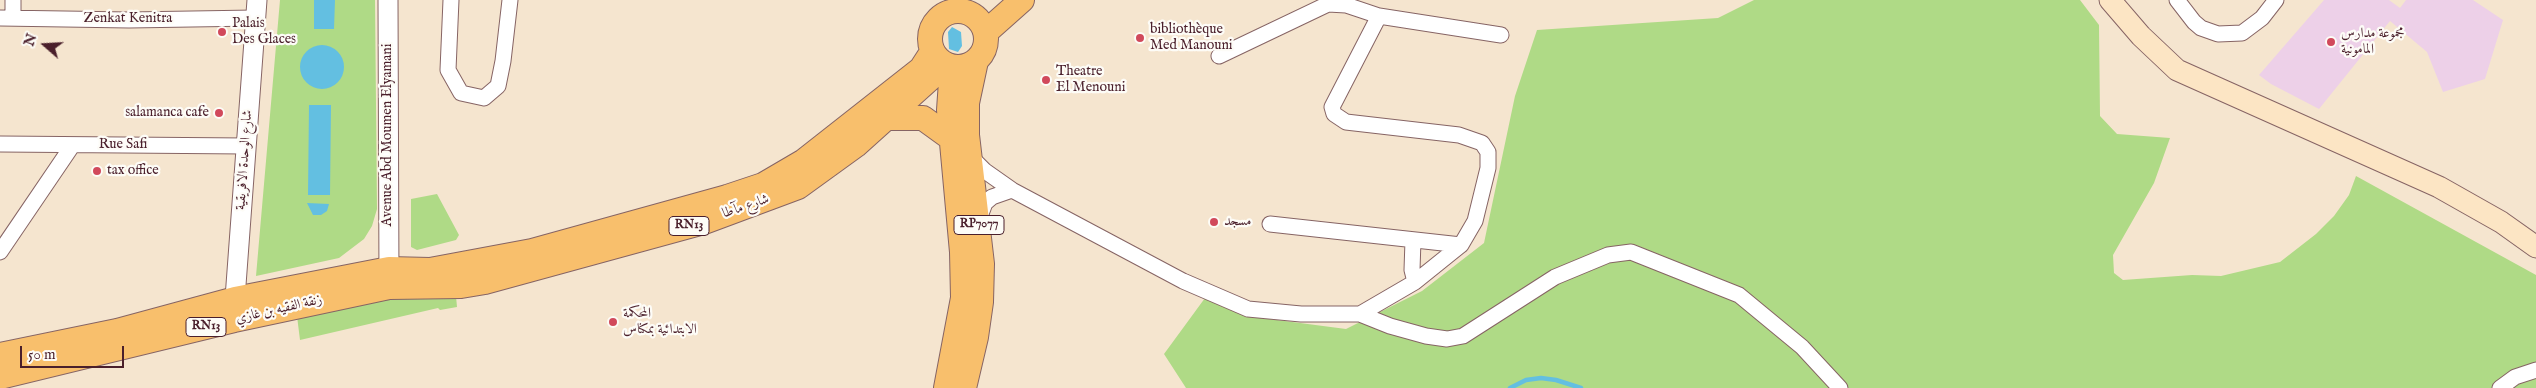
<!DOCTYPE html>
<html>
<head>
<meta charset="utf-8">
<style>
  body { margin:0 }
  #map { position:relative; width:2536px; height:388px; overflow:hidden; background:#f5e5cf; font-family:"IM FELL English",serif }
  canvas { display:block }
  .north { position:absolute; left:20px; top:20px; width:50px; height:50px; -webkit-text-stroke:4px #fdfcf7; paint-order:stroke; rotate:289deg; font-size:14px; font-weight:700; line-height:20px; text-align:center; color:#4a1f2b }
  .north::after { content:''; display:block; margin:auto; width:18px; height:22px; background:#4a1f2b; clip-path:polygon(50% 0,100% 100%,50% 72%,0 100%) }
  .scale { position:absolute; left:20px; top:346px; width:104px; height:22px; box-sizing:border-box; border:2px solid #4a1f2b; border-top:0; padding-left:6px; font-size:15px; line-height:18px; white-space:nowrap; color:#4a1f2b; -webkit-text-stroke:4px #fdfcf7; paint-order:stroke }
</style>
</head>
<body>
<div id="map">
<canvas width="2536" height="388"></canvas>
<div class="north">N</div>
<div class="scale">50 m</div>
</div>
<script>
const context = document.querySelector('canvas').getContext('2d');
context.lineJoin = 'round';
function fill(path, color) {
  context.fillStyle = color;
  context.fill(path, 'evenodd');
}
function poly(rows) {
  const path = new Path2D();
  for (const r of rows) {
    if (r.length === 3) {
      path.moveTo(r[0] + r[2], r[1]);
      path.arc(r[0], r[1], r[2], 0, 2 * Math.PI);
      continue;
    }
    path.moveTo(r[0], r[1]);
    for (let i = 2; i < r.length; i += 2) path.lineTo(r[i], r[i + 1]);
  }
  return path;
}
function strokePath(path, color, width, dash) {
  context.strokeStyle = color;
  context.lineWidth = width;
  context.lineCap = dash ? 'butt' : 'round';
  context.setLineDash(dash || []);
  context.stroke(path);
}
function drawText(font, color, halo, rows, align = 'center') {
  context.font = font + ' "IM FELL English",Amiri,serif';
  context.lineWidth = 4.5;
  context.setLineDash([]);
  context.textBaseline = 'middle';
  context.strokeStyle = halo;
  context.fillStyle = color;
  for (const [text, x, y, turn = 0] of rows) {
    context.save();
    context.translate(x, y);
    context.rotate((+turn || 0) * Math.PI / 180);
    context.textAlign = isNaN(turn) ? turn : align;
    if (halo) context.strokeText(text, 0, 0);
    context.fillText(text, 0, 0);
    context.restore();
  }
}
fill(poly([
  [2324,0,2389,0,2400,8,2406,0,2473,0,2503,20,2485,79,2443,92,2427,52,2390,21,2319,109,2271,84,2259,75]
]), '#edd0e8');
fill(poly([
  [280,0,375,0,377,209,372,226,364,239,339,258,256,276],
  [1754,0,2080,0,2099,25,2100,116,2117,134,2170,138,2154,183,2113,255,2114,273,2123,280,2192,275,2221,276,2280,262,2316,234,2334,216,2349,195,2356,176,2536,275,2536,388,1186,388,1164,354,1205,298,1254,317,1346,329,1422,291,1484,243,1515,96,1537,30,1718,18],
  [437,194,459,235,456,240,417,250,411,247,411,199],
  [456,296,457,307,440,310,438,308,300,340,297,316,370,299]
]), '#afda86');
fill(poly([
  [314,0,335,0,334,29,314,29],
  [952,27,961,32,962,46,958,52,949,49,948,32],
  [322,67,22],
  [309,105,331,105,330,195,308,195],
  [307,203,329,204,327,211,321,215,313,215]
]), '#63bfe1');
strokePath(poly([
  [1510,388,1526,380,1541,378,1556,380,1581,388]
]), '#63bfe1', 4.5);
const minor = poly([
  [13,0,13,18],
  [451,0,448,70,461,93,484,98,498,86,503,61,510,0],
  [2177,0,2194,22,2201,28,2218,34,2242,33,2262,18,2276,0],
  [0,18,129,20,255,18],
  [1219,56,1328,4,1346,5,1379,16],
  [0,144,246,146],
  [970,156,985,171,1012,190,1183,281,1248,309,1301,314,1360,314,1415,282,1461,245,1475,221,1488,168,1488,152,1482,143,1459,135,1346,122,1334,114,1332,107,1379,16,1501,35],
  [979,219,985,203,992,197,1012,190],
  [1270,224,1461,245],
  [1413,240,1412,270,1415,282],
  [0,252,72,146],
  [1360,314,1390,326,1426,336,1447,339,1463,336,1555,277,1608,255,1631,252,1739,295,1802,347,1840,388],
  [2500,388,2515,377,2536,370]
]);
const tertiary = poly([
  [388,0,389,283],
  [234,312,257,0]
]);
const secondary = poly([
  [2110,0,2141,36,2177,70,2439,187,2501,222,2536,247]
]);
const primary = poly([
  [958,39,28],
  [986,32,1022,0],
  [887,118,923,118,952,139],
  [0,355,117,331,235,299,389,269,430,270,532,251,727,197,763,185,804,161,921,69,932,52],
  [0,377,234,320,389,287,461,286,485,282,704,222,798,187,856,145,945,65],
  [946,388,963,298,962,252,949,110,952,67],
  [964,388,976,337,981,302,982,264,967,135,967,103,976,61]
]);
strokePath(minor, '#866464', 17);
strokePath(tertiary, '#866464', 21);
strokePath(secondary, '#866464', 23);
strokePath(primary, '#866464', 26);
strokePath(minor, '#fff', 15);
strokePath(tertiary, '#fff', 19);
strokePath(secondary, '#fce5c4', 21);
strokePath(primary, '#f8bf6c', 24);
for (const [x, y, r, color] of [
  [222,32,5,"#d1495b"],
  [1140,38,5,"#d1495b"],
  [2331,42,5,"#d1495b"],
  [1046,80,5,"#d1495b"],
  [219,113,5,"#d1495b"],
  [97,171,5,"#d1495b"],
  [1214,222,5,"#d1495b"],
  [613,322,5,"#d1495b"]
]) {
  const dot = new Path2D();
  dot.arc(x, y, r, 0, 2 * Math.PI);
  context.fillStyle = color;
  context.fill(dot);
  strokePath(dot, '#fdfcf7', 2);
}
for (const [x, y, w] of [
  [979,225,50],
  [689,226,40],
  [206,327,40]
]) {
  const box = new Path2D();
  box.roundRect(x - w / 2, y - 9.5, w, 19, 4);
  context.fillStyle = '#fdfcf7';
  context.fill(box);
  strokePath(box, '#4a1f2b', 1);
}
drawText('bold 12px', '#4a1f2b', null, [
  ["RP7077",979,225],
  ["RN13",689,226],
  ["RN13",206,327]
]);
drawText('14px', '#4a1f2b', '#fdfcf7', [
  ["Zenkat Kenitra",128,19],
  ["Avenue Abd Moumen Elyamani",388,135,-90],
  ["Rue Safi",123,145],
  ["شارع الوحدة الافريقية",245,160,-86],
  ["شارع مآطا",746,207,-19],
  ["زنقة الفقيه بن غازي",279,310,-13]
]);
drawText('14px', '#4a1f2b', '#fdfcf7', [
  ["Palais",232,24],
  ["Des Glaces",232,40],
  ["bibliothèque",1150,30],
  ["Med Manouni",1150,46],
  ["مجموعة مدارس",2341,34],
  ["المامونية",2341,50],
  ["Theatre",1056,72],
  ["El Menouni",1056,88],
  ["salamanca cafe",209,113,"right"],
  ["tax office",107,171],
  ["مسجد",1224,222],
  ["المحكمة",623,314],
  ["الابتدائية بمكناس",623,330]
], 'left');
</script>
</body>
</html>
